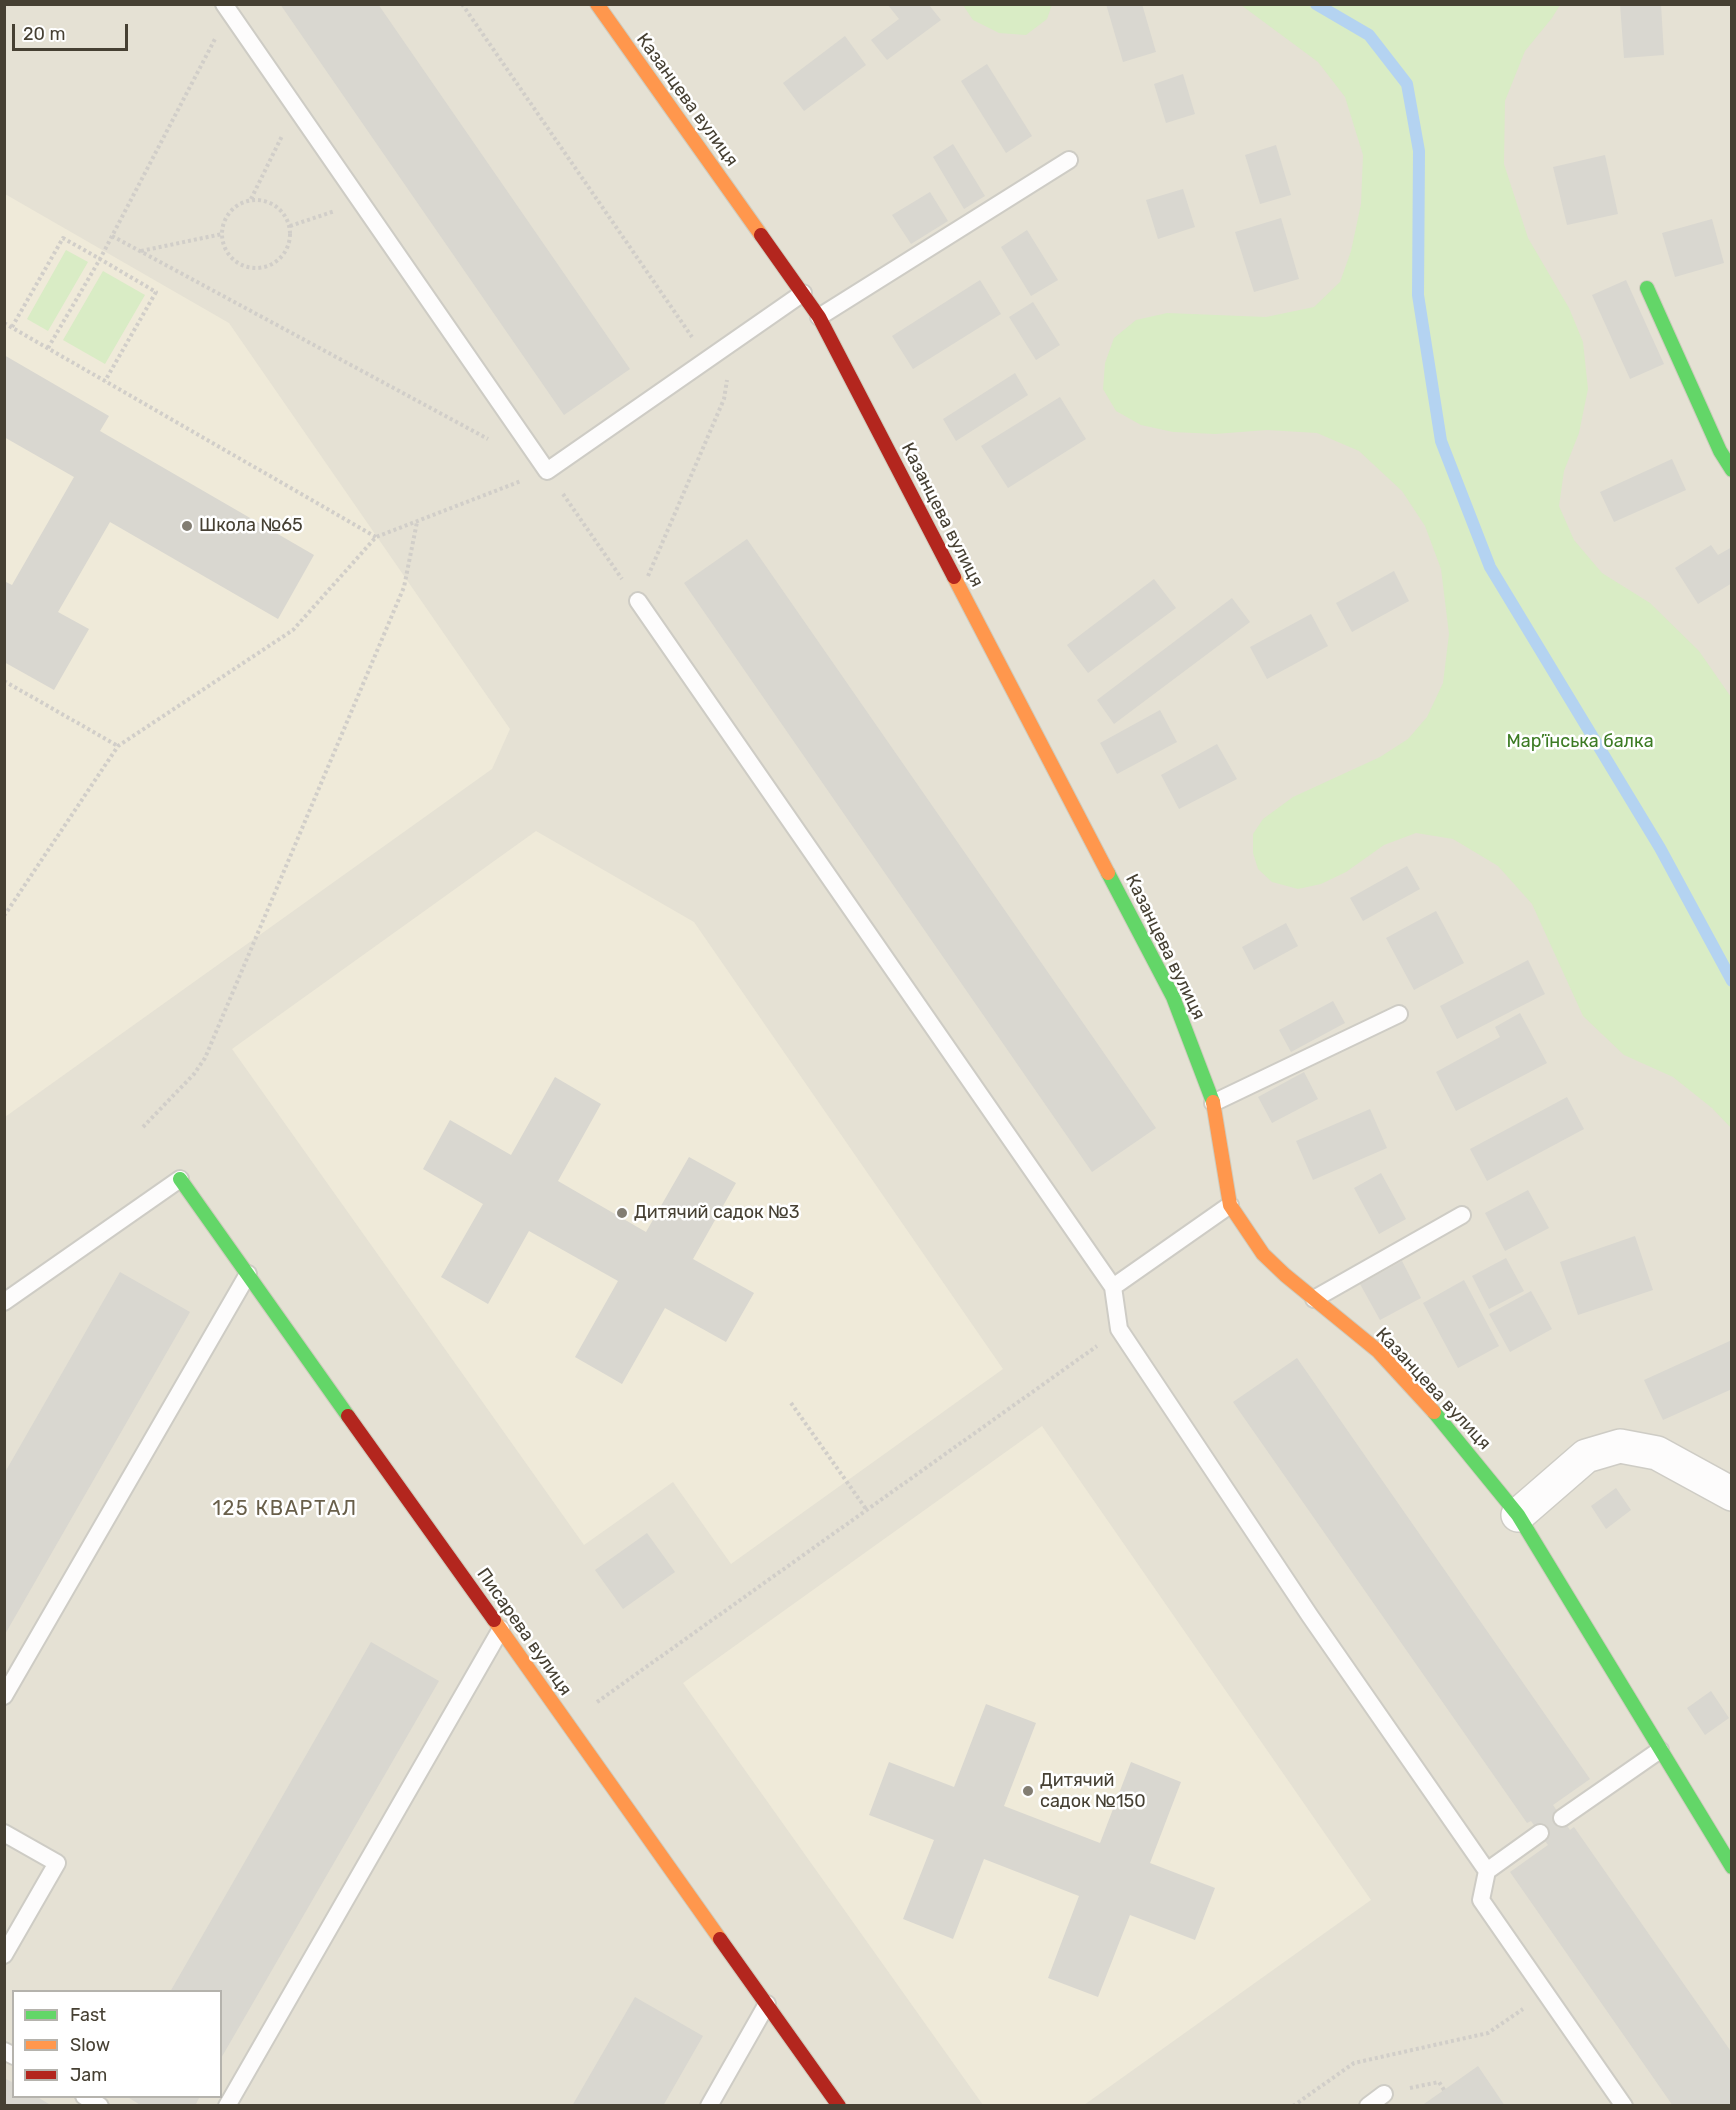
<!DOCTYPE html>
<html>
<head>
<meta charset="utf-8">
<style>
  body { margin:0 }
  #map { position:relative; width:1736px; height:2110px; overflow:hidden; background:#f0eee8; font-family:Rubik,sans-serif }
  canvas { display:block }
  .frame { position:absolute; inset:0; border:6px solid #464033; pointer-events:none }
  .legend { position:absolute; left:12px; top:1990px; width:210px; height:108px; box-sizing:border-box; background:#fff; border:2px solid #b5b3ad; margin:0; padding:8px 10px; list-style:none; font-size:18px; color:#464033 }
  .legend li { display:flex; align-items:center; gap:12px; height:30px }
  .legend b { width:30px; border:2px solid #b5b3ad }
  .scale { position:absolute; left:12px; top:24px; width:116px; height:27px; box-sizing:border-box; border:3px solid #464033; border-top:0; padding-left:8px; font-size:18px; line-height:21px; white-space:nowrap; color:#464033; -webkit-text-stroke:4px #fff; paint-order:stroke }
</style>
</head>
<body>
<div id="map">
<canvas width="1736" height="2110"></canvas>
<div class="frame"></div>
<ul class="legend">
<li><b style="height:8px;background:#63d668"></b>Fast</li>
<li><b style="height:8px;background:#ff974d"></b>Slow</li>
<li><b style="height:8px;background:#b3261e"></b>Jam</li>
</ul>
<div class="scale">20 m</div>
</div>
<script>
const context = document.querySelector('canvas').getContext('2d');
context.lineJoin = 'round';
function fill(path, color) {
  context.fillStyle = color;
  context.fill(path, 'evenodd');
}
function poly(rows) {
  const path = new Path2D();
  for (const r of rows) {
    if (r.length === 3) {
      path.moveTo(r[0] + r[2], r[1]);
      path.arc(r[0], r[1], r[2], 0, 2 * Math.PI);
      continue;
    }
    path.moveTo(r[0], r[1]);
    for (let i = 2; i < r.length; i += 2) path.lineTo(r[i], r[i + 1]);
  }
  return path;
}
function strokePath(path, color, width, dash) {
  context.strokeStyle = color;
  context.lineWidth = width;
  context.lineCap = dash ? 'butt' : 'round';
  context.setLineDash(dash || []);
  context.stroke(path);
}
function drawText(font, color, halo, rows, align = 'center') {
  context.font = font + ' Rubik,sans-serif';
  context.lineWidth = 5;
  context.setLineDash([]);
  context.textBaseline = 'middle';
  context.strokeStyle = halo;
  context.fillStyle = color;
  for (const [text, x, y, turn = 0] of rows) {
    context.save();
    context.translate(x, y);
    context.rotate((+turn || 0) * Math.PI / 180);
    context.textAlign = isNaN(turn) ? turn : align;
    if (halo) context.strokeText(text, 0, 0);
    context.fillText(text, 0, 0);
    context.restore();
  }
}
fill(poly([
  [5,5,1731,5,1731,2105,5,2106],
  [14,1992,220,1992,220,2096,14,2096]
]), '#e5e1d4');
fill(poly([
  [5,194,229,323,510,729,492,769,5,1117],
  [536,831,694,922,1003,1369,731,1564,673,1482,584,1545,232,1049],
  [1042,1426,1371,1900,1084,2105,983,2105,683,1683]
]), '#efead9');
fill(poly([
  [963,5,1052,5,1047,19,1026,35,999,33,973,20],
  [1241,5,1560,5,1552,18,1525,51,1505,101,1504,164,1528,238,1569,308,1583,342,1588,389,1579,433,1564,471,1559,506,1574,540,1602,573,1650,603,1699,651,1731,697,1731,1128,1712,1108,1673,1077,1624,1055,1583,1016,1532,904,1498,866,1453,839,1416,833,1384,845,1346,872,1321,884,1298,889,1272,882,1258,869,1253,853,1253,834,1263,819,1293,797,1380,757,1408,739,1427,717,1443,683,1449,634,1441,569,1425,526,1402,491,1359,451,1317,433,1267,430,1215,434,1173,432,1141,425,1116,411,1103,389,1105,363,1114,338,1136,320,1167,313,1266,317,1314,307,1340,282,1351,251,1361,204,1363,155,1345,97,1318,62],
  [66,250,88,262,48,331,27,319],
  [103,271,145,295,105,364,63,340]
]), '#d9ecc5');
strokePath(poly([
  [1316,4,1369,35,1407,84,1419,151,1418,295,1441,441,1490,567,1660,848,1732,981]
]), '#b4d3f1', 12);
fill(poly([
  [280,4,378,4,630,369,564,415],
  [1106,4,1142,4,1156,52,1123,62],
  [1620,4,1661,4,1664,55,1624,58],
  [888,5,929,5,941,20,887,60,871,40,899,19],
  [845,36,866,65,804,111,783,83],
  [987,64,1032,136,1006,153,961,81],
  [1183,74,1195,114,1166,123,1154,84],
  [953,144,985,196,964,209,933,157],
  [1276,145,1291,195,1260,204,1245,155],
  [1605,155,1618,214,1567,225,1553,167],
  [1183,189,1195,227,1158,239,1146,200],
  [930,192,948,221,911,244,892,215],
  [1281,218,1299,279,1254,292,1235,232],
  [1712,219,1724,263,1675,277,1662,233],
  [1027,230,1058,280,1031,296,1001,247],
  [980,280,1001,314,913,369,892,336],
  [1626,280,1664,364,1630,379,1592,295],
  [1033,302,1060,345,1036,360,1009,317],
  [4,355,109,416,100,431,314,555,278,619,110,522,58,612,89,629,54,690,4,662,4,581,12,585,74,477,4,437],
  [1015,373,1028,395,956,441,943,419],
  [1060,397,1086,439,1008,488,981,446],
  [1672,459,1686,490,1614,522,1600,492],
  [747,539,1156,1128,1092,1172,684,583],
  [1711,545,1718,555,1732,547,1732,583,1698,604,1675,568],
  [1394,571,1409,601,1352,632,1336,603],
  [1154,579,1176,608,1088,673,1067,645],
  [1232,598,1250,622,1114,724,1097,700],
  [1311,614,1328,646,1267,679,1250,647],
  [1160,710,1177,742,1117,774,1100,743],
  [1217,744,1237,779,1179,809,1161,775],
  [1407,866,1420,889,1363,921,1350,898],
  [1436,911,1464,963,1414,990,1386,938],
  [1286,923,1298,946,1254,970,1242,947],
  [1528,960,1545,994,1457,1039,1440,1006],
  [1333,1001,1345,1023,1291,1052,1279,1030],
  [1520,1013,1547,1063,1456,1111,1436,1072,1500,1037,1495,1027],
  [1304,1072,1318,1099,1272,1123,1258,1097],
  [555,1077,601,1104,558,1181,646,1232,689,1157,736,1183,693,1259,754,1293,726,1342,665,1308,622,1384,575,1357,618,1281,529,1231,488,1304,441,1277,483,1204,423,1169,450,1120,511,1155],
  [1567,1097,1584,1129,1487,1181,1470,1149],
  [1370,1109,1387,1148,1313,1180,1296,1141],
  [1381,1173,1406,1219,1379,1234,1354,1188],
  [1528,1190,1549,1228,1505,1251,1485,1213],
  [1635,1236,1653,1290,1578,1315,1560,1262],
  [1506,1258,1524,1291,1489,1309,1472,1276],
  [1402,1261,1421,1298,1380,1320,1360,1284],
  [120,1272,190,1312,4,1636,4,1474],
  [1464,1280,1499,1346,1458,1368,1423,1303],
  [1531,1291,1552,1329,1510,1352,1489,1314],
  [1732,1340,1732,1389,1663,1420,1644,1380],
  [1297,1358,1590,1779,1553,1805,1570,1830,1574,1827,1732,2053,1732,2106,1673,2106,1510,1872,1548,1845,1531,1821,1527,1823,1233,1402],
  [1616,1488,1631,1510,1606,1529,1591,1506],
  [647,1533,675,1572,623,1609,595,1570],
  [371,1642,439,1681,220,2060,220,1992,170,1992],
  [1711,1691,1729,1718,1705,1735,1687,1708],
  [986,1704,1036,1723,1004,1806,1100,1843,1131,1762,1181,1782,1150,1863,1215,1888,1195,1940,1130,1915,1098,1997,1048,1978,1079,1896,984,1859,953,1939,903,1919,934,1840,869,1815,889,1762,954,1787],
  [635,1997,703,2036,663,2106,572,2106],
  [1478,2066,1505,2106,1421,2106,1444,2090],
  [4,2078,14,2083,14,2096,36,2096,52,2106,4,2106],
  [126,2096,200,2096,195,2106,142,2106]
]), '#d9d7d0');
const lane = poly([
  [224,4,547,471,803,293],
  [819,317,1069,160],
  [638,601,1113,1287,1119,1329,1310,1616,1487,1871],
  [1213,1103,1399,1014],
  [1113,1287,1230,1205],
  [1314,1299,1462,1215],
  [4,1302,180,1179],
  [4,1696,248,1274],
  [1562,1818,1660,1750],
  [4,1833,57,1863,4,1955],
  [1540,1833,1487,1871,1481,1900,1624,2106],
  [4,2051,14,2056],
  [84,2096,100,2106],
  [227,2106,501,1629],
  [709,2106,767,2004],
  [1368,2106,1384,2094]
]);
const street = poly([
  [1518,1515,1586,1456,1620,1446,1657,1453,1732,1494]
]);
const fast = poly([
  [1647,288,1720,451,1732,470],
  [1108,873,1173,997,1213,1102],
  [180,1179,348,1416],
  [1434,1412,1518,1515,1732,1867]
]);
const slow = poly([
  [597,4,761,235],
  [954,577,1108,873],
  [1213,1102,1230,1205,1263,1254,1285,1275,1378,1351,1434,1412],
  [494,1620,720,1939]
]);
const jam = poly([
  [761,235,819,317,954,577],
  [348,1416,494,1620],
  [720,1939,839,2106]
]);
strokePath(lane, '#ceccc5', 20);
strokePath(street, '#ceccc5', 36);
strokePath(fast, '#cfccbe', 16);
strokePath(slow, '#cfccbe', 16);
strokePath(jam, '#cfccbe', 16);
strokePath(poly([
  [462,4,692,337],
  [251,199,282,136],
  [256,234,34],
  [290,226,335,211],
  [112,236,488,439],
  [141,251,222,234],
  [4,323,376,537],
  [12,327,63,238,100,259,156,292,105,381],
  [48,348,100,259,215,39],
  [563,494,622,579],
  [648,576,724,399,727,380],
  [4,681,118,746],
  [4,916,118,746,293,630,376,537,521,481],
  [143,1127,194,1074,205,1058,404,587,417,522],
  [791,1403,866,1509],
  [597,1702,1097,1346],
  [1410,2088,1439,2082,1444,2090],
  [1293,2106,1354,2063,1488,2033,1523,2009]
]), '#d1cec9', 4, [3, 3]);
strokePath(lane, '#fdfcfc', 16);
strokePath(street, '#fdfcfc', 33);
strokePath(fast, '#63d668', 14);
strokePath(slow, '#ff974d', 14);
strokePath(jam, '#b3261e', 14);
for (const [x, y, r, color] of [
  [187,526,6,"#827d72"],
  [622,1213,6,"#827d72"],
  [1028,1791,6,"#827d72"]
]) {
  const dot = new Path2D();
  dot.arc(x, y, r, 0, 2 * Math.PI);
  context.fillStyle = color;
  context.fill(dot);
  strokePath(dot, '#fff', 2);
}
drawText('18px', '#464033', '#fff', [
  ["Казанцева вулиця",687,100,54],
  ["Казанцева вулиця",942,515,63],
  ["Казанцева вулиця",1165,947,64],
  ["Казанцева вулиця",1433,1389,47],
  ["Писарева вулиця",524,1632,55]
]);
drawText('18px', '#464033', '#fff', [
  ["Школа №65",199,526],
  ["Дитячий садок №3",634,1213],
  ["Дитячий",1040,1781],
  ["садок №150",1040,1802]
], 'left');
drawText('18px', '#3c7b23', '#fff', [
  ["Мар’їнська балка",1580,742]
]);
context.letterSpacing = '1.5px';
drawText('20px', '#695f4a', '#fff', [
  ["125 КВАРТАЛ",285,1509]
]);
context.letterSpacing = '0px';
</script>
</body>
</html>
